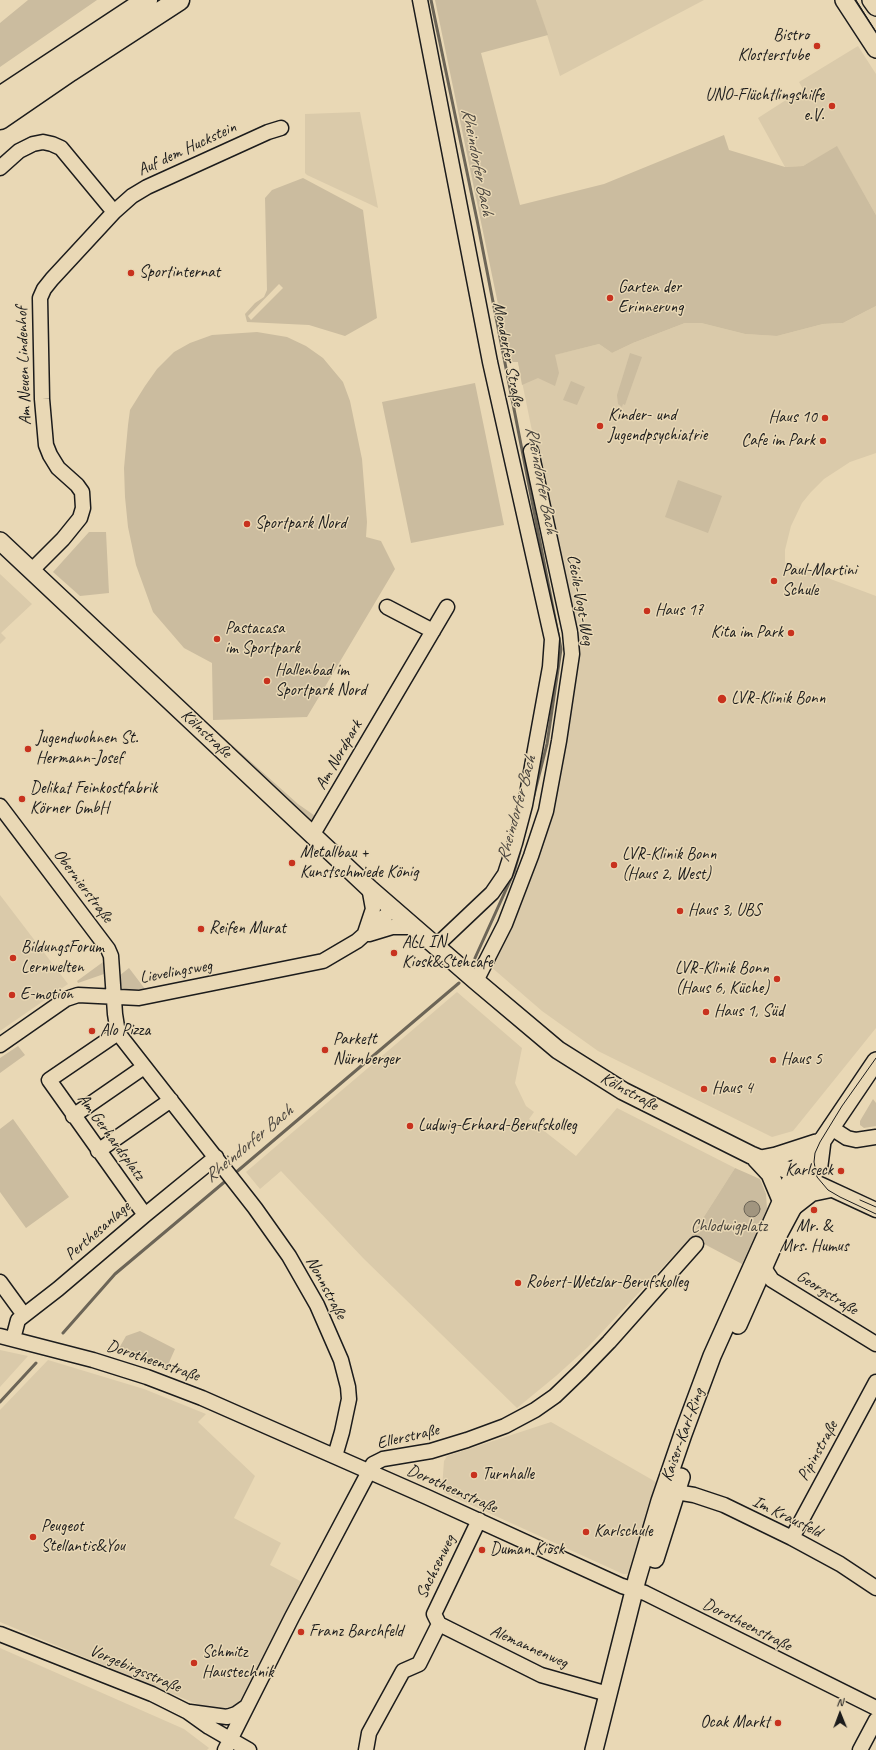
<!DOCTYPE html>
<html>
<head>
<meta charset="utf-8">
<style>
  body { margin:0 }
  #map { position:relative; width:876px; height:1750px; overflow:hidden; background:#e9d8b5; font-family:Caveat,sans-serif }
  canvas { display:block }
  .north { position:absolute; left:820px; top:1694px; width:40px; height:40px; -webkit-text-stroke:3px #e9d8b5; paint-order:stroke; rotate:359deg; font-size:11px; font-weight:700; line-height:16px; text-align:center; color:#1c1c1c }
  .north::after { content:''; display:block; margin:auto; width:14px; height:18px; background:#1c1c1c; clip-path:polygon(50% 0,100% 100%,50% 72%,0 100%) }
</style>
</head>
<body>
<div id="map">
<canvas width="876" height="1750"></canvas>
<div class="north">N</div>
</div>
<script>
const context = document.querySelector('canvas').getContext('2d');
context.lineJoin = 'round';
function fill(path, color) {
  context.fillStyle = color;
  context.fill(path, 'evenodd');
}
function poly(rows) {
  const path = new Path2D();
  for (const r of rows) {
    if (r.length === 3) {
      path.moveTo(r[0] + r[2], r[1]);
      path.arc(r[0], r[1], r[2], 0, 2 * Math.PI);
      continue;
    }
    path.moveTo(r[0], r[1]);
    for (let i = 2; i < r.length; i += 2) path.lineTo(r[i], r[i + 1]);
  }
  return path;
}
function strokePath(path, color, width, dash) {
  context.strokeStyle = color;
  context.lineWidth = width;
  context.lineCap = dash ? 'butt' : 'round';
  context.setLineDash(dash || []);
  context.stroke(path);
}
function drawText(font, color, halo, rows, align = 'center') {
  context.font = font + ' Caveat,sans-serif';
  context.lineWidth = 3;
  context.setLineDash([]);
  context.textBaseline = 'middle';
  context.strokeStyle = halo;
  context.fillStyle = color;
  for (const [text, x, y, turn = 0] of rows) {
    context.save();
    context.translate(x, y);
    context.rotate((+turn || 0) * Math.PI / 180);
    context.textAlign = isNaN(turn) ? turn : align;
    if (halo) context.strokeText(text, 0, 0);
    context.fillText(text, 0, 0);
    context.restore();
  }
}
fill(poly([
  [536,0,704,0,560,76],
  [858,46,876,74,876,215,837,147,803,166,785,167,758,118,803,89,799,82],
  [360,112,364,133,378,208,307,175,305,173,305,114],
  [876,306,876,453,850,462,824,479,811,492,802,503,791,526,785,550,785,562,876,596,876,1028,793,1131,772,1137,598,1051,542,1011,490,966,540,842,571,623,518,362,554,355,599,344,612,353,633,343,685,323,701,323,745,334,777,336,823,324,843,323],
  [0,574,32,604,1,633,6,638,0,644],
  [0,895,68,984,0,1031],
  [457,992,522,1048,515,1083,526,1106,534,1112,529,1119,576,1156,617,1108,735,1168,691,1237,588,1347,556,1376,517,1408,363,1258,281,1171,260,1189,246,1172],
  [0,1350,28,1356,0,1387],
  [48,1360,144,1389,206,1414,198,1422,255,1476,234,1518,281,1543,270,1565,302,1582,235,1720,0,1622,0,1410],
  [551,1422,656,1482,631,1571,627,1574,623,1574,445,1493,442,1488,444,1461,447,1456],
  [0,1648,184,1729,209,1748,207,1750,0,1750]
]), '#dacaaa');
fill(poly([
  [28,0,97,0,0,67,0,23],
  [435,0,536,0,548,35,481,53,520,205,604,184,724,135,729,150,785,167,803,166,837,146,876,215,876,306,843,323,823,324,777,336,745,334,701,323,685,323,633,343,612,353,599,344,555,355,559,373,555,386,538,378,522,385,518,362,510,362],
  [303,178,363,210,377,318,345,336,309,325,247,322,245,314,255,303,264,297,267,290,265,198,272,190],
  [279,284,283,288,251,320,248,316],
  [257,332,287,337,306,346,323,358,343,382,350,401,362,459,367,522,366,537,381,541,395,569,307,717,213,720,212,663,184,648,153,612,136,565,128,527,125,497,124,468,128,425,130,410,145,386,157,369,174,352,190,343,212,335],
  [630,353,642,357,625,405,623,404,622,407,618,404,617,395],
  [571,381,585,387,577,405,563,400],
  [475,383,504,525,411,543,382,402],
  [678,480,722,496,708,533,665,517],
  [89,532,106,532,109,593,80,596,53,572],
  [172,691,298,804,318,818,311,823,172,695],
  [103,962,108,967,104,974,78,983,77,981],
  [129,968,145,989,131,990,122,988,119,976],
  [18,1046,25,1055,0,1073,0,1058],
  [873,1099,876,1103,876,1126,864,1128,860,1125,860,1121],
  [13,1119,69,1197,26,1228,0,1192,0,1129],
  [735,1168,760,1179,766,1194,767,1209,742,1264,691,1237],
  [140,1331,175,1349,167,1367,118,1350,126,1336]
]), '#cbbc9f');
const water = poly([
  [752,1209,8]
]);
fill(water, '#a1957f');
strokePath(water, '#6c6557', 1);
strokePath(poly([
  [431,0,477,220,561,649,547,744,533,799],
  [475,958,514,872,520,851],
  [234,1174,459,983],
  [63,1333,115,1274,228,1179],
  [0,1402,36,1363]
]), '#6c6557', 3);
const minor = poly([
  [420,0,490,362,552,639,550,667,525,805,515,843,505,874,492,893,436,946],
  [0,168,19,151,33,144,43,142,52,144,61,148,114,212,52,279,44,289,40,298,42,399,46,445,50,455,58,468,77,485,82,492,83,508,80,518,63,539,32,570],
  [114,212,132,196,147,187,268,132,281,128],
  [387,607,433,631],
  [0,806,108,949,111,956,115,1014,118,1033,255,1208,289,1256,317,1305,341,1360,348,1387,349,1399,342,1432,335,1456],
  [313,834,447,607],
  [365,933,373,909,369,887],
  [369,934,392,927,413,927],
  [476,981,505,924,531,856,546,811,559,741,572,654,570,632,531,451],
  [118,1033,49,1080,145,1215],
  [0,1045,66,999,78,995,139,998,323,961,357,941,393,909],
  [73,1116,144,1067],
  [830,1127,847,1138,856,1140,876,1137],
  [98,1151,171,1100],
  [809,1179,876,1210],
  [794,1208,812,1194,831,1190],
  [764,1268,772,1280,876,1344],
  [0,1282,24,1315],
  [0,1336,93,1360,147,1377,202,1398,427,1497,622,1586,645,1593,876,1708],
  [13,1339,18,1320,58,1289,145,1215,216,1157],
  [676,1492,694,1495,724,1505,792,1538,840,1564,876,1588],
  [792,1538,876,1382],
  [439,1624,541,1675,608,1694],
  [439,1624,434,1614,479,1520],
  [0,1634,152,1694,188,1712,209,1727,249,1750],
  [190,1712,227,1717,236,1714,246,1707],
  [225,1750,292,1617,373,1464,383,1459,431,1451,467,1440,505,1426,535,1410,555,1396,581,1371,609,1342,696,1244],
  [366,1750,369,1733,403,1671,419,1664,439,1624],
  [860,1750,876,1720]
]);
const major = poly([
  [844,0,876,49],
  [871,0,876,7],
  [0,541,370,889,476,981,558,1050,623,1091,751,1155,809,1179],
  [756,1159,770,1174,781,1200],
  [761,1159,776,1156,816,1143],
  [738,1325,777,1237,800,1194,819,1165,822,1141],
  [655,1559,681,1477],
  [594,1750,637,1579,660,1501,683,1434,712,1356,790,1182,802,1160,822,1141,876,1061]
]);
const highway = poly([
  [0,97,147,0],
  [0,119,70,71,179,0]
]);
strokePath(minor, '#1c1c1c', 17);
strokePath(major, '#1c1c1c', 20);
strokePath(highway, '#1c1c1c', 23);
strokePath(minor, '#e9d8b5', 14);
strokePath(major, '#e9d8b5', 17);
strokePath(highway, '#e9d8b5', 20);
strokePath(poly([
  [856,0,876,32],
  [876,1058,842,1106,820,1142,815,1153,814,1162,817,1177,828,1190,840,1197,876,1214],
  [860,1200,876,1207]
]), '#1c1c1c', 1);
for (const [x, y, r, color] of [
  [817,46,4,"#c8321e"],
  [832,106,4,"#c8321e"],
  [131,273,4,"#c8321e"],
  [610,298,4,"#c8321e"],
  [825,418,4,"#c8321e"],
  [600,426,4,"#c8321e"],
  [823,441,4,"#c8321e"],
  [247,524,4,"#c8321e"],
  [774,581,4,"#c8321e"],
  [647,611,4,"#c8321e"],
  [791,633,4,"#c8321e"],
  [217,639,4,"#c8321e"],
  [267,681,4,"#c8321e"],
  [722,699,5,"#c8321e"],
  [28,749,4,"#c8321e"],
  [22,799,4,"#c8321e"],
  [292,863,4,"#c8321e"],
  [614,865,4,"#c8321e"],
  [680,911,4,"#c8321e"],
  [201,929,4,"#c8321e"],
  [394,953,4,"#c8321e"],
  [13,958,4,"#c8321e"],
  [777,979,4,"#c8321e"],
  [12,995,4,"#c8321e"],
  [706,1012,4,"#c8321e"],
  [92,1031,4,"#c8321e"],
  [325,1050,4,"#c8321e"],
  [773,1060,4,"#c8321e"],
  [704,1089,4,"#c8321e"],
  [410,1126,4,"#c8321e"],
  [841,1171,4,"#c8321e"],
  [814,1210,4,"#c8321e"],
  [518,1283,4,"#c8321e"],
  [474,1475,4,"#c8321e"],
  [586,1532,4,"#c8321e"],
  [33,1537,4,"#c8321e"],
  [482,1550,4,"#c8321e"],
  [301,1632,4,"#c8321e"],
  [194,1663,4,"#c8321e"],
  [778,1723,4,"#c8321e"]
]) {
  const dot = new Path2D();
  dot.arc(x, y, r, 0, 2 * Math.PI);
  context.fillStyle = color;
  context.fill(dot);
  strokePath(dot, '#e9d8b5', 1.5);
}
drawText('17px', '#1c1c1c', '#e9d8b5', [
  ["Bistro",809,36,"right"],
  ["Klosterstube",809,56,"right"],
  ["UNO-Flüchtlingshilfe",824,96,"right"],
  ["e.V.",824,116,"right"],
  ["Sportinternat",139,273],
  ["Garten der",618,288],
  ["Erinnerung",618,308],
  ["Kinder- und",608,416],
  ["Jugendpsychiatrie",608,436],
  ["Haus 10",817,418,"right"],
  ["Cafe im Park",815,441,"right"],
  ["Sportpark Nord",255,524],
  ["Paul-Martini",782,571],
  ["Schule",782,591],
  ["Haus 17",655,611],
  ["Pastacasa",225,629],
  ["im Sportpark",225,649],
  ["Kita im Park",783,633,"right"],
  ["Hallenbad im",275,671],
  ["Sportpark Nord",275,691],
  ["LVR-Klinik Bonn",731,699],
  ["Jugendwohnen St.",36,739],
  ["Hermann-Josef",36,759],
  ["Delikat Feinkostfabrik",30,789],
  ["Körner GmbH",30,809],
  ["Metallbau +",300,853],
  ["Kunstschmiede König",300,873],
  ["LVR-Klinik Bonn",622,855],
  ["(Haus 2, West)",622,875],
  ["Haus 3, UBS",688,911],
  ["Reifen Murat",209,929],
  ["ALL IN",402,943],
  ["Kiosk&Stehcafe",402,963],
  ["BildungsForum",21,948],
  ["Lernwelten",21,968],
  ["LVR-Klinik Bonn",769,969,"right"],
  ["(Haus 6, Küche)",769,989,"right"],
  ["E-motion",20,995],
  ["Haus 1, Süd",714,1012],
  ["Alo Pizza",100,1031],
  ["Parkett",333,1040],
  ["Nürnberger",333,1060],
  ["Haus 5",781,1060],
  ["Haus 4",712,1089],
  ["Ludwig-Erhard-Berufskolleg",418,1126],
  ["Karlseck",833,1171,"right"],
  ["Mr. &",814,1227,"center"],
  ["Mrs. Humus",814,1247,"center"],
  ["Robert-Wetzlar-Berufskolleg",526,1283],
  ["Turnhalle",482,1475],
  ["Peugeot",41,1527],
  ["Stellantis&You",41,1547],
  ["Karlschule",594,1532],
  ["Duman Kiosk",490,1550],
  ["Franz Barchfeld",309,1632],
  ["Schmitz",202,1653],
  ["Haustechnik",202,1673],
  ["Ocak Markt",770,1723,"right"]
], 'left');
drawText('17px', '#1c1c1c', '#e9d8b5', [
  ["Auf dem Huckstein",187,149,-25],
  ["Mondorfer Straße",508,354,79],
  ["Am Neuen Lindenhof",24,366,-92],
  ["Cécile-Vogt-Weg",580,600,80],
  ["Kölnstraße",206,734,43],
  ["Am Nordpark",339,755,-60],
  ["Obernierstraße",83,886,53],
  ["Lievelingsweg",176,972,-10],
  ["Kölnstraße",629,1092,28],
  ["Am Gerhardsplatz",111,1137,54],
  ["Perthesanlage",98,1231,-41],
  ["Nonnstraße",326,1288,62],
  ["Georgstraße",827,1293,32],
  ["Dorotheenstraße",153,1361,19],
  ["Kaiser-Karl-Ring",683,1435,-70],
  ["Ellerstraße",408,1437,-13],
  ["Pipinstraße",818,1451,-61],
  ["Dorotheenstraße",452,1489,24],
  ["Im Krausfeld",787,1517,26],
  ["Sachsenweg",436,1567,-64],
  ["Dorotheenstraße",747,1625,27],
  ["Alemannenweg",529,1647,24],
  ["Vorgebirgsstraße",135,1669,23]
]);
drawText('17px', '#48443d', '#e9d8b5', [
  ["Chlodwigplatz",729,1227]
]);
drawText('italic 18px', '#4b463f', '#e9d8b5', [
  ["Rheindorfer Bach",477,162,79],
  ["Rheindorfer Bach",541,480,79],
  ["Rheindorfer Bach",517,809,-75],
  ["Rheindorfer Bach",249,1144,-40]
]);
</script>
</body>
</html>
